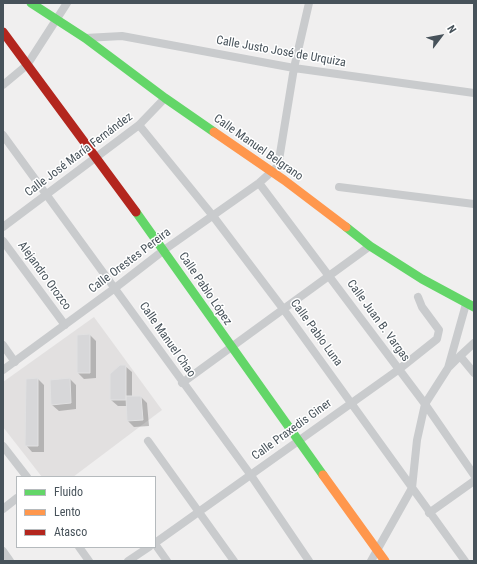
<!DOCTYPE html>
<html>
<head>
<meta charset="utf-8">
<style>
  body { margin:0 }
  #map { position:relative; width:477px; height:564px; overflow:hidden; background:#f0efef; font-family:"Roboto Condensed",sans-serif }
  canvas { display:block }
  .frame { position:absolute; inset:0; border:4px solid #47525a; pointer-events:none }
  .legend { position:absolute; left:16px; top:476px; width:140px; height:72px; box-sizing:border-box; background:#fff; border:1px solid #b5babd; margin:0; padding:5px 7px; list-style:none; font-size:12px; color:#47525a }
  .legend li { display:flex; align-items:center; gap:8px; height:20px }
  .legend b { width:20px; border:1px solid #b5babd }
  .north { position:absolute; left:421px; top:16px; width:40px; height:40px; -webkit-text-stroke:3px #fff; paint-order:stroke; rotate:58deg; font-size:11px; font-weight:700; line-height:16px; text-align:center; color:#47525a }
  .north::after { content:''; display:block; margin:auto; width:14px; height:18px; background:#47525a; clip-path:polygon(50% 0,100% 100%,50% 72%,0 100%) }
</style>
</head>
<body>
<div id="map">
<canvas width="477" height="564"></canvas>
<div class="frame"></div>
<ul class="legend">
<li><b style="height:5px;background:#63d668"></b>Fluido</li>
<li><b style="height:5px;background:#ff974d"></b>Lento</li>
<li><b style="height:5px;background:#b3261e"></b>Atasco</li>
</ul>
<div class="north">N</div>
</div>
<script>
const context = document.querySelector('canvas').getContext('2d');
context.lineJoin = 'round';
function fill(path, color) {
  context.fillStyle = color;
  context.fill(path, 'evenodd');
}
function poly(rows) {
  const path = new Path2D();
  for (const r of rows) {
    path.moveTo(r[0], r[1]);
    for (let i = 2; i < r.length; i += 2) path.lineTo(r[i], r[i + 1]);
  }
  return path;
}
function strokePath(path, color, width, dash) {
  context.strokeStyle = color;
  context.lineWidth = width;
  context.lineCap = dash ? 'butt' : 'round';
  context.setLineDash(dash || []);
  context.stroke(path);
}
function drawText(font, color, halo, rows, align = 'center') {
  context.font = font + ' "Roboto Condensed",sans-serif';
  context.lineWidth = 3;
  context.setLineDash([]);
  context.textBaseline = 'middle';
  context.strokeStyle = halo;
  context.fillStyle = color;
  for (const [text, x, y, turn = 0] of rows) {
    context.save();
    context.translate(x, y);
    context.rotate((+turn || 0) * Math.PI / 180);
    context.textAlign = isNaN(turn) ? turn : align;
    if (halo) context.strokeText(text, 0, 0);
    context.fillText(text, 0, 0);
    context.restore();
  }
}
fill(poly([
  [94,317,162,410,73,477,42,477,3,427,3,382]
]), '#e2e0e0');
fill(poly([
  [90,335,96,341,96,378,84,379,78,373],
  [125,366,132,372,132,397,141,397,147,403,149,426,134,427,128,421,128,406,118,406,111,400],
  [38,379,44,385,44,452,32,452,26,445],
  [70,379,76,385,76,409,59,411,52,405]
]), '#0003');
const building = poly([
  [90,334,90,373,77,373,77,335,90,334],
  [120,365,126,365,126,400,110,400,110,374,120,365],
  [38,378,38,446,25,446,26,379,38,378],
  [70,378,71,403,51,405,50,380,70,378],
  [126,396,141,396,143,420,127,421,126,396]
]);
fill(building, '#d7d7d9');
strokePath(building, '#e1e1e2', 1);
strokePath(poly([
  [85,38,122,36,294,68,474,93],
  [3,85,27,65,67,3],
  [139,125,213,216,284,310,465,561],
  [3,135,250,474,309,561],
  [259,183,425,404,474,475],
  [339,187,474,204],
  [3,227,139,125,165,98],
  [3,241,65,325],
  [3,345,15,362],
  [460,356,474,343],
  [449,367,460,356,474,373],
  [3,370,115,288,164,250,259,183,278,166,294,68,309,3],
  [182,383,370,246],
  [148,441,234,561],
  [3,446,27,477],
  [3,509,17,498],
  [429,513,474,481],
  [155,543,398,370,437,339,439,330,422,307,418,297],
  [155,544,167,561],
  [79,547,89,561],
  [3,551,10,561],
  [128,561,149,547],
  [371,561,412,488,417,440,425,404,448,368,466,304]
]), '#c9cbcd', 8);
strokePath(poly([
  [31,3,85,38,165,98,214,132],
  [136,212,323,475],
  [346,227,370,246,422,279,474,307]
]), '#63d668', 9);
strokePath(poly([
  [214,132,284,180,346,227],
  [323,475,385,561]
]), '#ff974d', 9);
strokePath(poly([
  [3,32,136,212]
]), '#b3261e', 9);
drawText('12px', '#47525a', '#fff', [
  ["Calle Justo José de Urquiza",281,52,10],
  ["Calle Manuel Belgrano",258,148,35],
  ["Calle José María Fernández",79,155,-37],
  ["Calle Orestes Pereira",130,261,-37],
  ["Alejandro Orozco",44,276,54],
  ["Calle Pablo López",205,289,56],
  ["Calle Juan B. Vargas",378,321,54],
  ["Calle Pablo Luna",316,333,54],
  ["Calle Manuel Chao",167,340,55],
  ["Calle Praxedis Giner",292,430,-36]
]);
</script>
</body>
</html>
